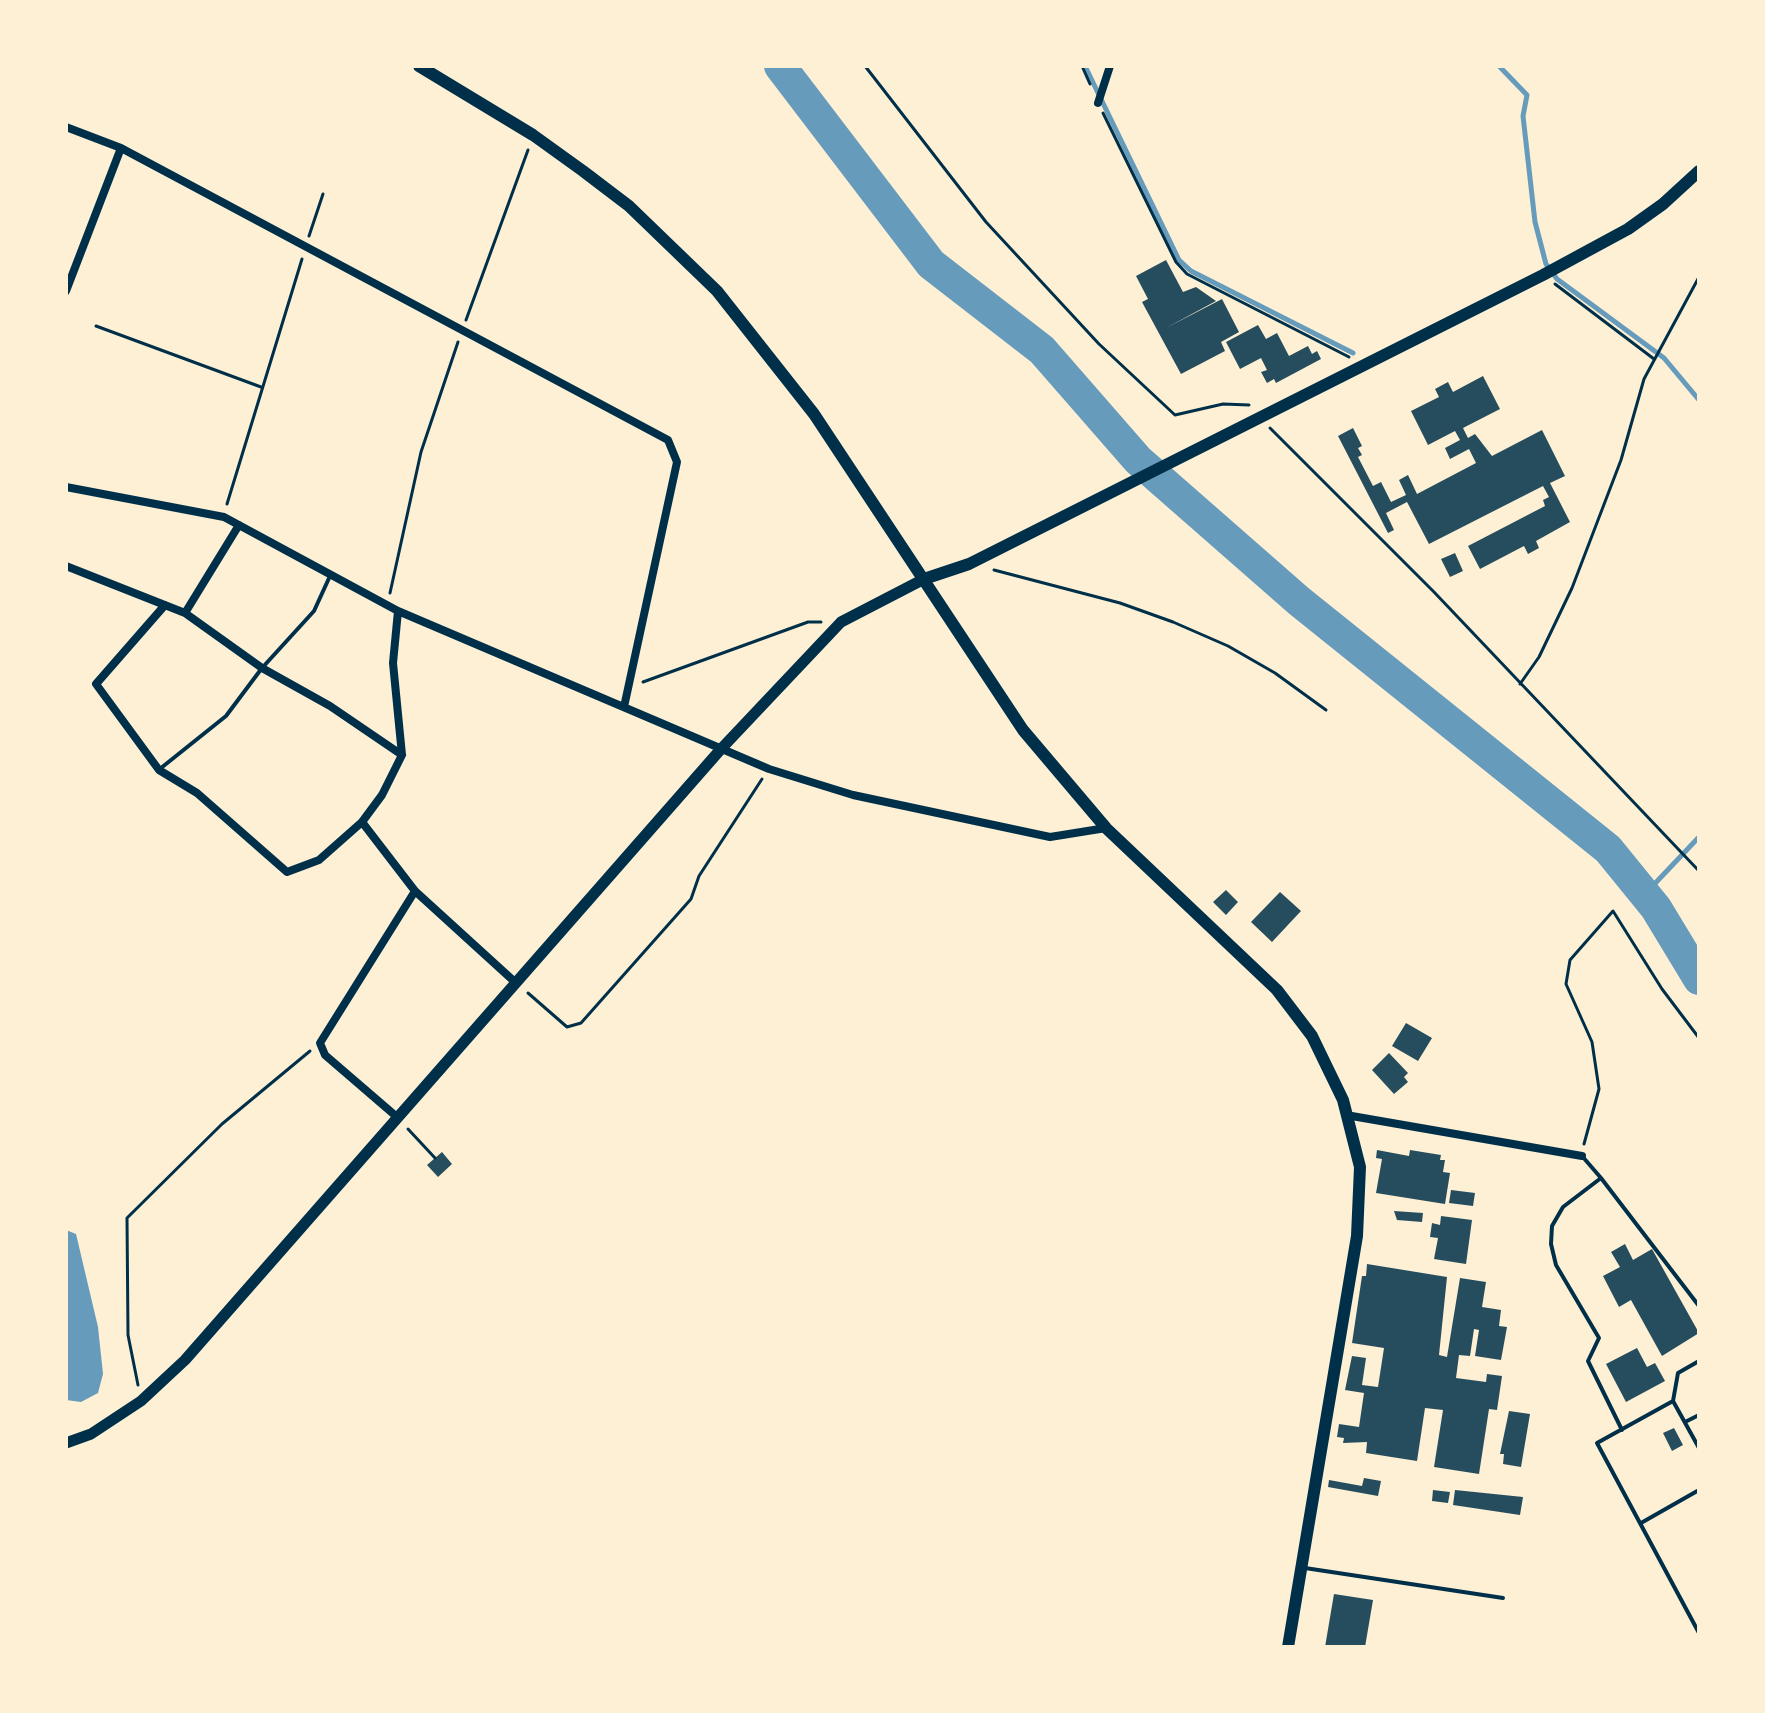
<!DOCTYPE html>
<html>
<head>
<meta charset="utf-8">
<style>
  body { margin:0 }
  #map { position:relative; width:1765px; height:1713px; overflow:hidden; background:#fdf0d5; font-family:"PT Sans",sans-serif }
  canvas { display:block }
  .frame { position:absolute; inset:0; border:68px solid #fdf0d5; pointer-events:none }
</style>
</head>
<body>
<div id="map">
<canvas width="1765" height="1713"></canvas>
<div class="frame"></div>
</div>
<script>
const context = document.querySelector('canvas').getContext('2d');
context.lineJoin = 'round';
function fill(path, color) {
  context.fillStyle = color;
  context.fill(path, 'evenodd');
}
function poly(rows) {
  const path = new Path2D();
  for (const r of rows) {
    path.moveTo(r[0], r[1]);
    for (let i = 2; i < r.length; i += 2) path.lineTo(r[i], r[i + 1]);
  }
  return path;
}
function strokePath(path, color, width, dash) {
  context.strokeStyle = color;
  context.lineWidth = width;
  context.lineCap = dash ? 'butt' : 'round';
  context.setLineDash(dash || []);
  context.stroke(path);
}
fill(poly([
  [66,1230,76,1234,98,1327,103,1374,98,1393,81,1402,66,1400]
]), '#669bbc');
strokePath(poly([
  [1085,66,1179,260,1191,271,1353,353],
  [1499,66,1527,95,1523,116,1535,222,1546,264,1557,279,1664,358,1699,400],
  [1645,894,1699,837]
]), '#669bbc', 5);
strokePath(poly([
  [780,66,931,264,1042,350,1138,460,1299,601,1608,849,1656,908,1699,979]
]), '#669bbc', 32);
fill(poly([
  [1166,260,1183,292,1196,287,1216,301,1166,328,1222,299,1239,332,1221,342,1225,351,1181,374,1142,302,1148,299,1136,276],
  [1258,325,1266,339,1277,333,1289,356,1308,346,1312,354,1317,351,1321,359,1276,383,1274,379,1267,383,1261,372,1267,370,1261,358,1240,369,1226,342],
  [1483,376,1500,409,1463,428,1468,438,1475,434,1492,456,1542,430,1565,476,1550,483,1570,522,1536,541,1539,548,1528,554,1524,546,1480,569,1468,546,1545,506,1543,500,1549,497,1543,486,1429,544,1407,502,1386,513,1394,530,1388,533,1338,436,1353,428,1362,446,1358,448,1362,455,1358,457,1373,486,1381,482,1391,502,1406,495,1399,480,1408,475,1417,494,1476,463,1469,449,1450,459,1445,448,1460,440,1455,431,1428,445,1411,411,1439,397,1435,389,1448,382,1453,392],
  [1455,553,1463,571,1450,577,1441,559],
  [1226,890,1238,902,1226,915,1213,902],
  [1280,892,1301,911,1272,942,1251,922],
  [1406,1023,1432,1038,1418,1061,1392,1046],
  [1389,1053,1408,1073,1404,1077,1408,1082,1394,1094,1372,1070],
  [1377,1150,1409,1156,1410,1150,1441,1155,1440,1160,1445,1160,1443,1172,1450,1173,1445,1204,1376,1193,1382,1159,1376,1158],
  [442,1152,452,1164,438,1177,427,1165],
  [1451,1190,1475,1193,1473,1206,1449,1203],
  [1394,1211,1423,1213,1422,1222,1397,1220],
  [1441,1216,1472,1220,1466,1264,1434,1259,1438,1238,1430,1237,1432,1223,1440,1225],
  [1625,1244,1633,1260,1652,1249,1699,1333,1662,1356,1631,1300,1619,1307,1603,1276,1620,1267,1611,1252],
  [1367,1264,1447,1277,1439,1355,1447,1357,1460,1278,1486,1282,1482,1307,1501,1310,1499,1326,1507,1327,1501,1360,1475,1356,1479,1330,1474,1329,1470,1356,1459,1355,1456,1378,1486,1382,1487,1374,1502,1376,1497,1410,1489,1409,1479,1474,1434,1467,1443,1410,1425,1408,1417,1461,1366,1453,1367,1442,1343,1443,1344,1438,1337,1437,1339,1424,1359,1427,1364,1393,1345,1390,1352,1356,1366,1358,1362,1385,1378,1387,1384,1348,1352,1343,1362,1276,1366,1276],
  [1637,1348,1647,1367,1655,1363,1665,1381,1626,1402,1606,1364],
  [1509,1411,1530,1414,1521,1467,1503,1464,1504,1454,1500,1454],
  [1674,1428,1683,1445,1672,1451,1663,1433],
  [1364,1478,1381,1481,1378,1496,1328,1487,1329,1480,1362,1486],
  [1433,1490,1450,1492,1448,1503,1432,1501],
  [1455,1490,1523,1497,1520,1515,1453,1505],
  [1334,1594,1373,1600,1365,1647,1325,1647]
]), '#264d5e');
strokePath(poly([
  [865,66,986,222,1099,344,1175,415,1223,404,1249,405],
  [1082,66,1090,84],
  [1103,113,1176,262,1187,274,1349,357],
  [309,236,323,194],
  [1555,284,1654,359],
  [466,320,528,150],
  [96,326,261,387],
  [1270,428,1434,592,1699,871],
  [227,504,302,259],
  [994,570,1120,603,1173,622,1228,646,1275,673,1326,710],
  [390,593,421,452,458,342],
  [643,682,808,622,821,622],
  [1520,684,1539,657,1572,588,1621,460,1644,379,1699,277],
  [528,993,567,1027,581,1023,691,899,699,876,762,779],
  [408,1129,435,1158],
  [1584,1144,1599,1089,1592,1042,1566,984,1570,960,1613,911,1662,989,1699,1038],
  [138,1385,128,1335,127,1218,222,1124,310,1051]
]), '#003049', 3);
strokePath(poly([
  [161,768,226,716,262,668,314,611,330,576],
  [1582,1156,1601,1178],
  [1673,1401,1678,1373,1699,1361],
  [1685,1422,1699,1415],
  [1622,1430,1588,1361,1599,1338,1556,1265,1551,1244,1552,1226,1563,1207,1601,1178,1699,1306],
  [1699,1448,1673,1401,1597,1443,1699,1633],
  [1641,1523,1699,1490],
  [1305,1568,1503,1598]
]), '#003049', 4);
strokePath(poly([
  [1098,103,1110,66],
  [66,127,121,148,668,440,677,462,624,707],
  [66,291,121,148],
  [66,487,224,517,398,611,769,769,853,795,1050,837,1106,828],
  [66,566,185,613,262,668,330,706,402,755],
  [165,605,96,684,159,770,197,793,287,872,319,860,362,822,382,795,402,755,393,663,398,611],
  [185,613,239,525],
  [362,822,415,891,516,983],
  [1346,1115,1582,1156],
  [397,1117,325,1055,320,1043,415,891]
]), '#003049', 8);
strokePath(poly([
  [66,1443,91,1434,141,1401,185,1360,721,749,841,622,924,579]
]), '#003049', 11);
strokePath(poly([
  [419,66,533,135,583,171,629,206,717,291,814,414,1023,730,1106,828,1277,990,1312,1036,1343,1100,1360,1167,1357,1236,1288,1647],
  [924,579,969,564,1543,275,1628,229,1663,204,1699,171]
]), '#003049', 12);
</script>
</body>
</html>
